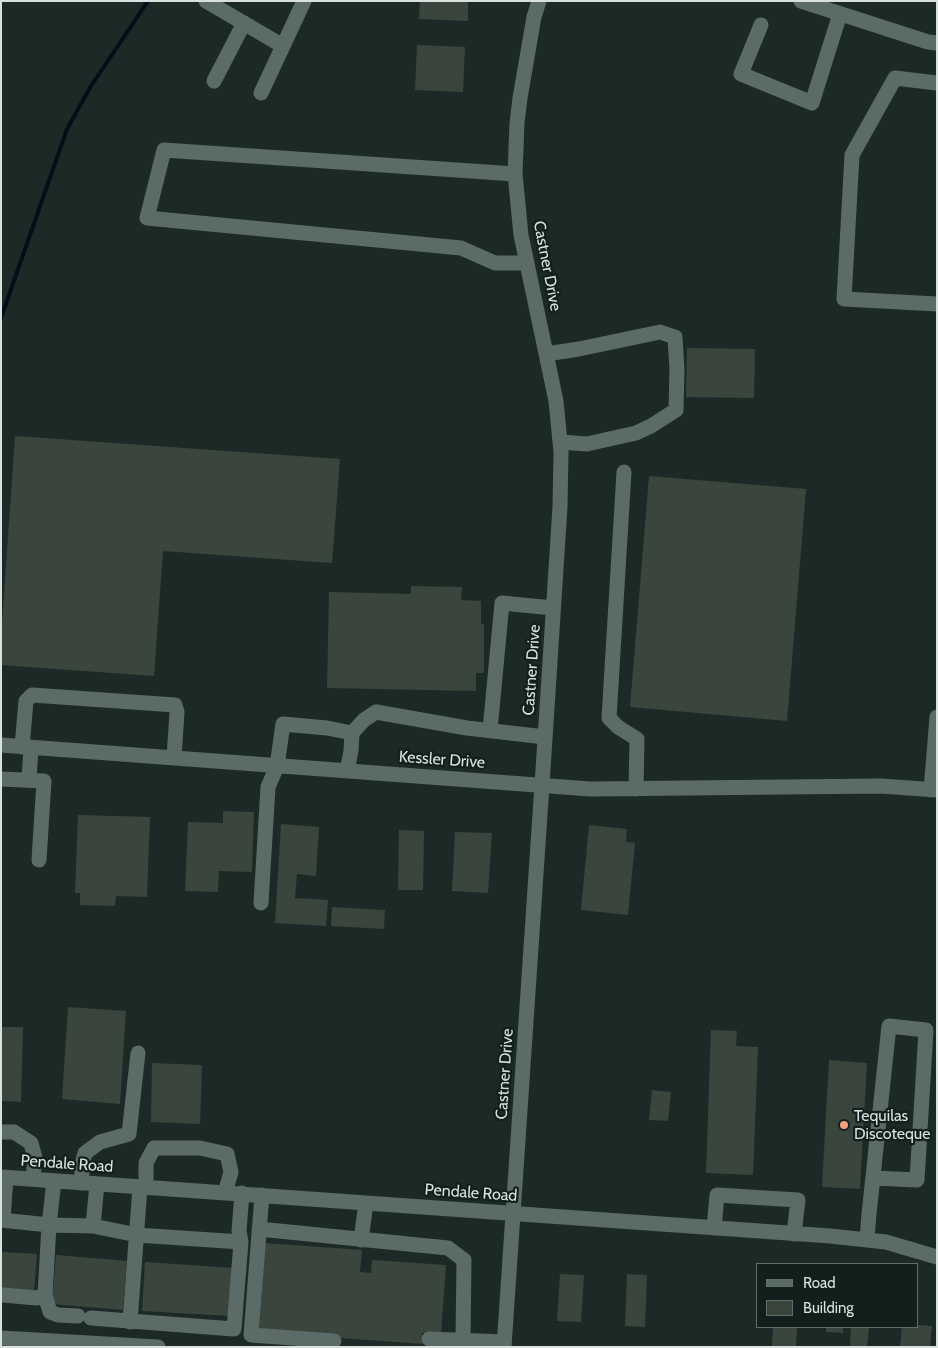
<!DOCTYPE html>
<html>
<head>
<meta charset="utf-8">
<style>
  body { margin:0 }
  #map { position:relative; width:938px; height:1348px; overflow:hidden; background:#1c2a27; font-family:Cabin,sans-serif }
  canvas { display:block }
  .frame { position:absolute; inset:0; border:2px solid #d8e1df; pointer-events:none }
  .legend { position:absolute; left:756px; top:1263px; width:162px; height:65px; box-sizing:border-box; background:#12201d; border:1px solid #616d6b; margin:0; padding:6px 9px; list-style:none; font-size:15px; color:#d8e1df }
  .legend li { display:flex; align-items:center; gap:10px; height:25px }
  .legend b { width:25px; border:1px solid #616d6b }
</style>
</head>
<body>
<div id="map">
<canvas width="938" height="1348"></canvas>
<div class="frame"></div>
<ul class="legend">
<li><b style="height:6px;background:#5b6b67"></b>Road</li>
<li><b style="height:14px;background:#3a453d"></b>Building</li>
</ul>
</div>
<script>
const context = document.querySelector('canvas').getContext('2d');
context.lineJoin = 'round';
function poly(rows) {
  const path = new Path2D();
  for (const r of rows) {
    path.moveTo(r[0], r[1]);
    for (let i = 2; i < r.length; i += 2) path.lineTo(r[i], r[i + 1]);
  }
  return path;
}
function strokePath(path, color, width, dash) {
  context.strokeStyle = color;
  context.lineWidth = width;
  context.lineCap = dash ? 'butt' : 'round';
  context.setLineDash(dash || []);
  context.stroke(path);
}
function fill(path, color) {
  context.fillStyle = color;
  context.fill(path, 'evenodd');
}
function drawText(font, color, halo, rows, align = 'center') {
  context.font = font + ' Cabin,sans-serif';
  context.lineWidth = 4.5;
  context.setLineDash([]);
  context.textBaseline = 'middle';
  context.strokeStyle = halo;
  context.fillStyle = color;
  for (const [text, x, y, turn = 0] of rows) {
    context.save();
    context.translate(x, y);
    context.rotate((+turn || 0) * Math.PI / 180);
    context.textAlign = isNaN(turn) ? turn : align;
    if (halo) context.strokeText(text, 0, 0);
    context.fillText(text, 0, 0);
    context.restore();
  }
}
strokePath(poly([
  [1,318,67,129,91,86,148,1]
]), '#000f19', 4);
fill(poly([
  [420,1,468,1,468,21,419,19],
  [417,45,465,47,463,92,415,90],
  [687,348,755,349,754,398,686,397],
  [15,436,340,459,332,563,163,551,154,676,1,665,1,637],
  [649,476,806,489,787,721,630,707],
  [411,586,462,587,461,600,481,601,481,624,484,624,484,673,476,673,476,691,327,688,329,592,411,594],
  [223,811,254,812,252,872,219,871,218,892,185,891,188,822,223,823],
  [78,815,150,817,147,897,116,896,115,906,80,905,80,893,75,893],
  [281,824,319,827,316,876,297,874,295,898,328,900,326,926,275,923],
  [589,825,627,829,626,842,635,843,628,915,581,910],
  [399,830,424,831,423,890,398,890],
  [455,832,492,833,488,893,452,891],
  [332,907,385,910,384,929,331,926],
  [68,1007,126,1011,120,1104,62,1099],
  [1,1027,23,1027,21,1102,1,1101],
  [711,1030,737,1031,736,1046,758,1047,753,1175,706,1173],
  [829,1060,867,1063,860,1189,822,1187],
  [152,1063,202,1065,200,1124,151,1122],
  [652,1090,671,1092,668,1121,649,1120],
  [265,1243,362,1250,360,1272,371,1273,372,1260,446,1265,441,1334,422,1333,422,1344,259,1332],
  [1,1252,37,1254,34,1292,1,1289],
  [56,1255,127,1261,123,1310,52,1304],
  [145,1262,234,1268,231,1316,142,1311],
  [560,1274,584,1275,581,1322,557,1321],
  [627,1274,647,1275,645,1327,625,1326],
  [917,1325,932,1326,930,1347,900,1347,902,1327,917,1327],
  [773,1327,797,1327,796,1347,772,1347],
  [826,1327,843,1327,843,1333,826,1332],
  [851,1327,869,1327,867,1347,850,1347]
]), '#3a453d');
strokePath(poly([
  [206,1,283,46],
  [801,1,928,42,937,43],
  [761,25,741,74,812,103,840,14],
  [214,81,244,23],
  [937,83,895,78,852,155,844,299,937,304],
  [261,93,304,1],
  [515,174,164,150,147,218,461,248,495,263,526,263],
  [546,354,579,349,660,332,675,337,677,370,676,410,651,426,636,433,587,444,561,442],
  [624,472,609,718,618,727,637,739,636,789],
  [490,730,502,603,553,608],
  [352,733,364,720,376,712,467,728,545,737],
  [1,745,590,789,881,786,937,790],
  [22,747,26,701,32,695,175,705,177,712,174,758],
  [1,779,44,781,39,860],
  [29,780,31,747],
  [931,790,937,717],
  [261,903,268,787,277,766,283,724,327,728,352,733,351,751,347,771],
  [1,1132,14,1132,31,1143,35,1158,33,1179],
  [1,1177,830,1236,886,1242,937,1257],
  [81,1183,83,1161,85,1153,100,1142,129,1134,138,1053],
  [146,1187,146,1163,154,1148,200,1148,227,1154,231,1172,225,1193],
  [262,1195,251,1335,334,1341],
  [1,1220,49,1225,54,1181],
  [3,1220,6,1177],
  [93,1226,97,1184],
  [714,1228,717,1195,798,1200,794,1234],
  [259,1229,448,1248,464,1260,463,1339],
  [361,1240,366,1203],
  [867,1240,869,1214,889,1026,926,1030,917,1180,873,1178],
  [3,1295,37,1298,45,1295,49,1225,93,1226,137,1235,241,1242],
  [45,1295,50,1312,58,1315,78,1316],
  [91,1318,234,1329,241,1242,239,1231,242,1193],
  [130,1322,140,1187],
  [1,1338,158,1347],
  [429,1339,504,1342],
  [504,1347,542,785,560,507,561,452,556,401,521,235,515,174,517,123,520,98,534,17,539,1]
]), '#5b6b67', 15);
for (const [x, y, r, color] of [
  [844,1125,5,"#f2a080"]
]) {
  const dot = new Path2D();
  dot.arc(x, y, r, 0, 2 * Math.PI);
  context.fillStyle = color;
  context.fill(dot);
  strokePath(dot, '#12201d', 2);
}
drawText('16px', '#d8e1df', '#12201d', [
  ["Castner Drive",547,266,79],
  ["Castner Drive",532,670,-86],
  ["Kessler Drive",442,760,4],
  ["Castner Drive",505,1074,-86],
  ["Pendale Road",67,1164,4],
  ["Pendale Road",471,1193,4]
]);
drawText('16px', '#d8e1df', '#12201d', [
  ["Tequilas",854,1116],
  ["Discoteque",854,1134]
], 'left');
</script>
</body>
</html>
